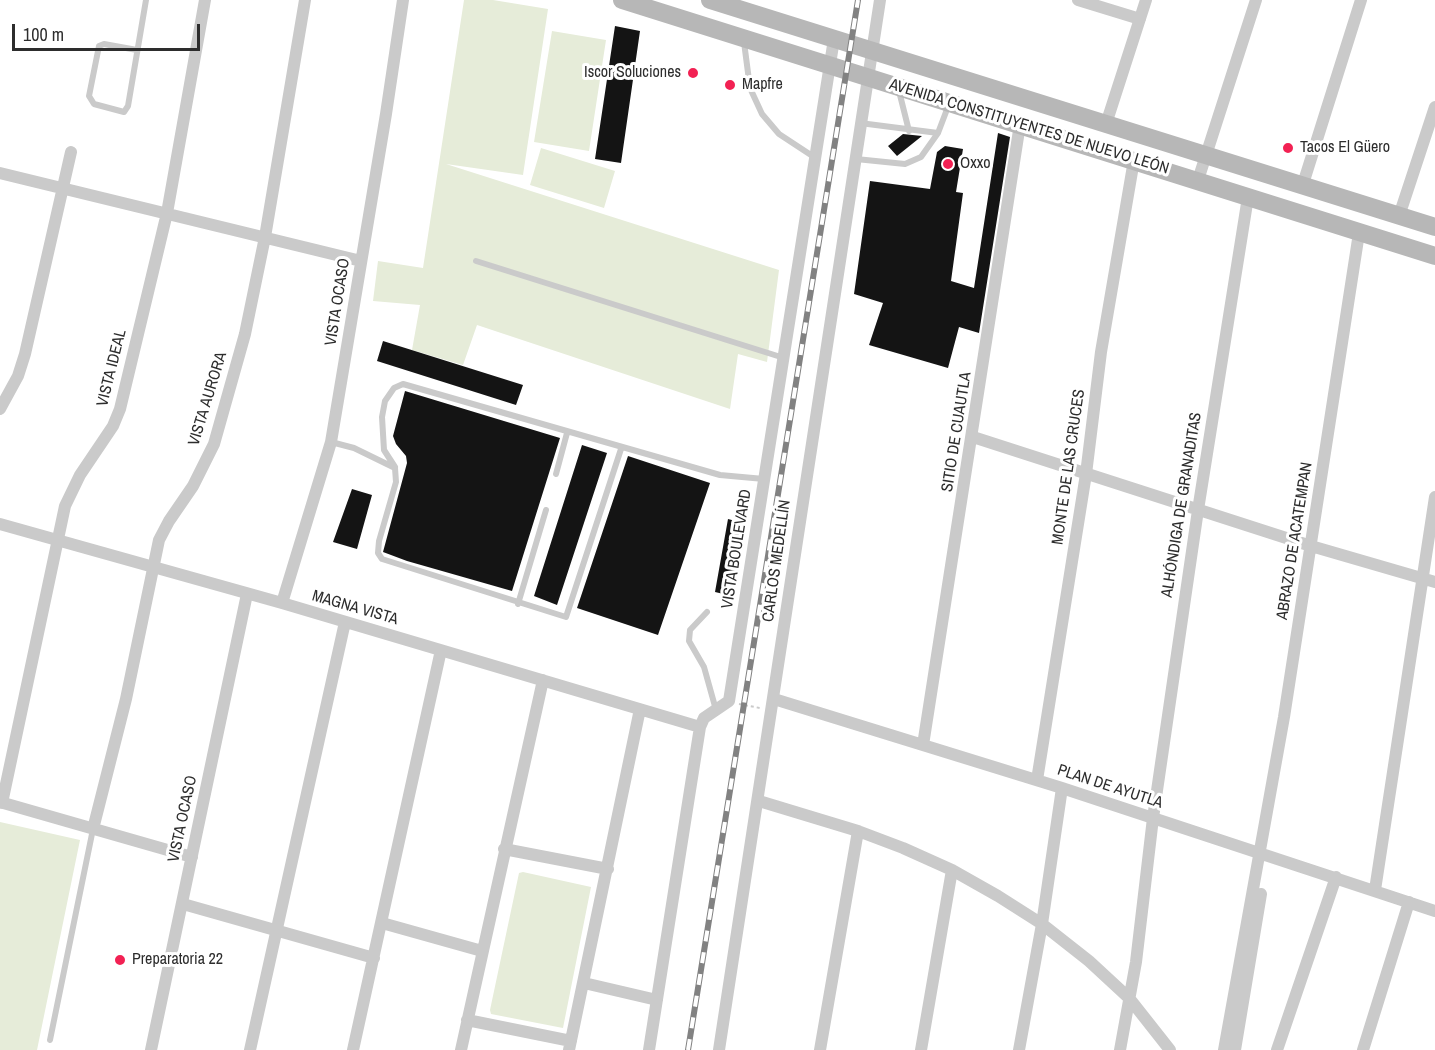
<!DOCTYPE html>
<html>
<head>
<meta charset="utf-8">
<style>
  body { margin:0 }
  #map { position:relative; width:1435px; height:1050px; overflow:hidden; background:#fff; font-family:"Archivo Narrow",sans-serif }
  canvas { display:block }
  .scale { position:absolute; left:12px; top:24px; width:188px; height:27px; box-sizing:border-box; border:3px solid #2d2d2d; border-top:0; padding-left:8px; font-size:18px; line-height:21px; white-space:nowrap; color:#2d2d2d; -webkit-text-stroke:4px #fff; paint-order:stroke }
</style>
</head>
<body>
<div id="map">
<canvas width="1435" height="1050"></canvas>
<div class="scale">100 m</div>
</div>
<script>
const context = document.querySelector('canvas').getContext('2d');
context.lineJoin = 'round';
function fill(path, color) {
  context.fillStyle = color;
  context.fill(path, 'evenodd');
}
function poly(rows) {
  const path = new Path2D();
  for (const r of rows) {
    path.moveTo(r[0], r[1]);
    for (let i = 2; i < r.length; i += 2) path.lineTo(r[i], r[i + 1]);
  }
  return path;
}
function strokePath(path, color, width, dash) {
  context.strokeStyle = color;
  context.lineWidth = width;
  context.lineCap = dash ? 'butt' : 'round';
  context.setLineDash(dash || []);
  context.stroke(path);
}
function drawText(font, color, halo, rows, align = 'center') {
  context.font = font + ' "Archivo Narrow",sans-serif';
  context.lineWidth = 6;
  context.setLineDash([]);
  context.textBaseline = 'middle';
  context.strokeStyle = halo;
  context.fillStyle = color;
  for (const [text, x, y, turn = 0] of rows) {
    context.save();
    context.translate(x, y);
    context.rotate((+turn || 0) * Math.PI / 180);
    context.textAlign = isNaN(turn) ? turn : align;
    if (halo) context.strokeText(text, 0, 0);
    context.fillText(text, 0, 0);
    context.restore();
  }
}
fill(poly([
  [464,0,493,0,548,9,523,175,446,164,779,270,767,362,738,354,730,409,477,325,463,365,412,350,420,305,373,301,378,261,423,268],
  [552,31,606,40,589,151,534,142],
  [541,148,615,171,604,208,530,185],
  [0,822,80,840,37,1050,0,1050],
  [523,872,591,887,563,1028,491,1014,490,1010,519,873]
]), '#e6ecd9');
fill(poly([
  [615,26,640,31,621,163,595,159],
  [998,133,1010,137,979,333,959,327,948,368,869,345,883,303,854,294,870,181,930,189,937,152,945,146,963,149,956,192,963,193,951,281,974,288],
  [903,134,922,136,897,156,888,146],
  [383,341,523,385,516,405,377,361],
  [405,391,560,438,512,591,407,561,383,552,407,463,406,456,396,444,393,436],
  [582,445,607,453,557,605,534,596],
  [628,456,710,483,658,635,577,608],
  [352,489,372,495,357,549,333,542],
  [728,519,743,523,732,596,715,592]
]), '#141414');
strokePath(poly([
  [739,704,760,708]
]), '#cacaca', 2, [3, 3]);
strokePath(poly([
  [744,42,750,88,762,114,779,134,814,157],
  [137,50,104,44,99,46,89,96,94,104,124,112,128,106,146,0],
  [899,91,909,131],
  [860,123,938,133,949,104],
  [856,159,905,164,921,157,938,133],
  [476,261,784,358],
  [331,442,354,448,395,468,396,482,379,541,378,553,382,559,566,617,621,449],
  [395,467,384,450,382,417,385,401,394,388,403,384,720,475,764,479],
  [556,474,567,433],
  [518,604,546,510],
  [707,612,690,630,689,641,704,667,716,710],
  [50,1040,93,829]
]), '#cacaca', 6);
strokePath(poly([
  [1078,0,1140,19],
  [1106,124,1146,0],
  [0,173,361,261],
  [1198,180,1256,0],
  [1303,184,1361,0],
  [1399,216,1435,107],
  [0,409,18,376,25,354,71,152],
  [973,437,1311,546,1435,582],
  [0,524,282,603,700,727],
  [282,603,331,442,386,114,403,0],
  [774,699,1062,788,1435,911],
  [923,745,1020,124],
  [1037,780,1086,474,1101,352,1134,160],
  [759,801,858,831,903,848,952,870,998,896,1042,924,1089,961,1129,998,1170,1050],
  [0,802,192,857],
  [2,803,65,506,80,475,113,426,120,409,167,213,205,0],
  [93,829,126,699,159,540,169,521,193,486,214,444,245,334,265,237,305,0],
  [504,849,608,869],
  [1375,890,1435,497],
  [183,904,374,958],
  [382,923,482,951],
  [584,983,657,1000],
  [467,1020,571,1041],
  [151,1050,247,594],
  [250,1050,345,622],
  [353,1050,441,650],
  [461,1050,543,680],
  [569,1050,640,709],
  [649,1050,700,727,704,718,729,701,834,39],
  [719,1050,880,0],
  [820,1050,858,831],
  [921,1050,952,870],
  [1019,1050,1042,924,1062,788],
  [1120,1050,1136,962,1153,818,1198,510,1248,197],
  [1224,1050,1284,717,1359,233],
  [1235,1050,1261,894],
  [1277,1050,1336,877],
  [1363,1050,1409,902]
]), '#cacaca', 12);
strokePath(poly([
  [622,0,1435,256],
  [710,0,1435,227]
]), '#b7b7b7', 18);
const rail = poly([
  [688,1050,858,0]
]);
strokePath(rail, '#828282', 6);
strokePath(rail, '#fff', 4, [11]);
for (const [x, y, r, color] of [
  [693,73,6,"#f22153"],
  [730,85,6,"#f22153"],
  [1288,148,6,"#f22153"],
  [948,164,6,"#f22153"],
  [120,960,6,"#f22153"]
]) {
  const dot = new Path2D();
  dot.arc(x, y, r, 0, 2 * Math.PI);
  context.fillStyle = color;
  context.fill(dot);
  strokePath(dot, '#fff', 2);
}
drawText('16px', '#2d2d2d', '#fff', [
  ["Iscor Soluciones",681,73,"right"],
  ["Mapfre",742,85],
  ["Tacos El Güero",1300,148],
  ["Oxxo",960,164],
  ["Preparatoria 22",132,960]
], 'left');
drawText('16px', '#2d2d2d', '#fff', [
  ["AVENIDA CONSTITUYENTES DE NUEVO LEÓN",1029,127,17],
  ["VISTA OCASO",338,302,-81],
  ["VISTA IDEAL",112,368,-76],
  ["VISTA AURORA",208,399,-73],
  ["SITIO DE CUAUTLA",957,432,-81],
  ["MONTE DE LAS CRUCES",1069,467,-82],
  ["ALHÓNDIGA DE GRANADITAS",1182,505,-81],
  ["ABRAZO DE ACATEMPAN",1295,541,-81],
  ["VISTA BOULEVARD",737,549,-81],
  ["CARLOS MEDELLÍN",777,561,-82],
  ["MAGNA VISTA",355,608,16],
  ["PLAN DE AYUTLA",1110,787,18],
  ["VISTA OCASO",183,819,-78]
]);
</script>
</body>
</html>
